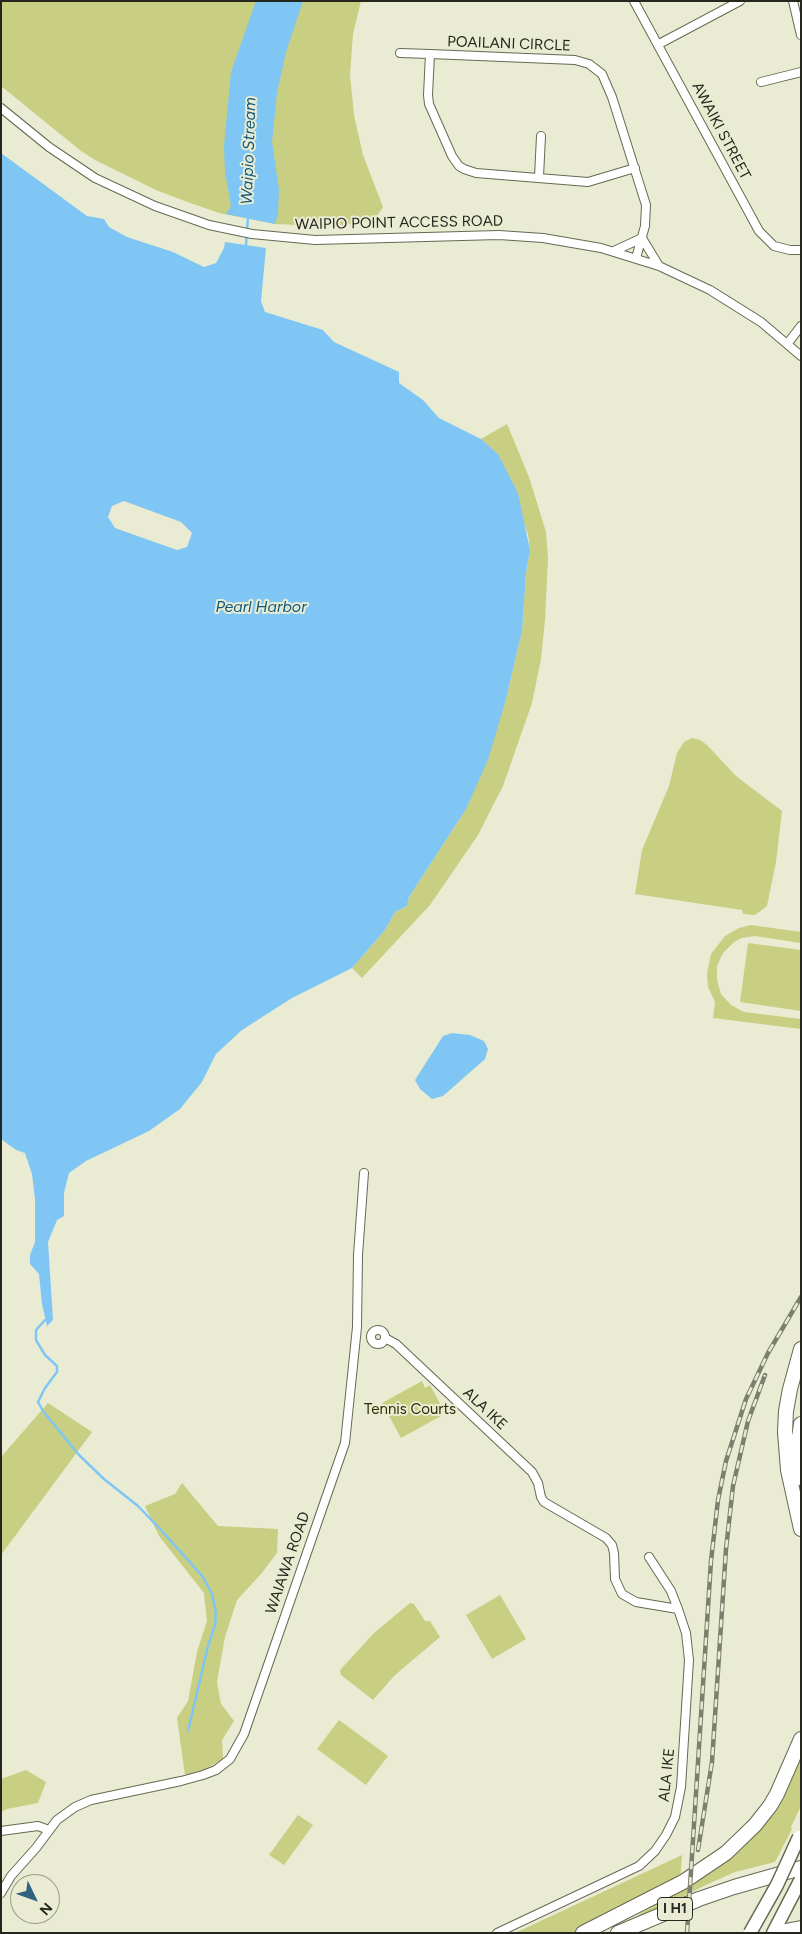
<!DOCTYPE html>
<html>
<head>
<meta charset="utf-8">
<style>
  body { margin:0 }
  #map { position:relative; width:802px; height:1934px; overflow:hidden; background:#e9ecd2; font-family:Figtree,sans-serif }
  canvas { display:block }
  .frame { position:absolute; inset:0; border:2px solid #25261d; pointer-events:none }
  .north { position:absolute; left:10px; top:1874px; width:50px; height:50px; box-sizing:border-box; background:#e9ecd2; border:1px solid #9b9d8a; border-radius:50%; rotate:132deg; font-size:14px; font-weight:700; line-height:20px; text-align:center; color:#25261d }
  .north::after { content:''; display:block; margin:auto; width:18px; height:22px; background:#316280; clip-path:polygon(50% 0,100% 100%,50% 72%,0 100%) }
</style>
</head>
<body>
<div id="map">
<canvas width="802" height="1934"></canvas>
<div class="frame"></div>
<div class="north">N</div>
</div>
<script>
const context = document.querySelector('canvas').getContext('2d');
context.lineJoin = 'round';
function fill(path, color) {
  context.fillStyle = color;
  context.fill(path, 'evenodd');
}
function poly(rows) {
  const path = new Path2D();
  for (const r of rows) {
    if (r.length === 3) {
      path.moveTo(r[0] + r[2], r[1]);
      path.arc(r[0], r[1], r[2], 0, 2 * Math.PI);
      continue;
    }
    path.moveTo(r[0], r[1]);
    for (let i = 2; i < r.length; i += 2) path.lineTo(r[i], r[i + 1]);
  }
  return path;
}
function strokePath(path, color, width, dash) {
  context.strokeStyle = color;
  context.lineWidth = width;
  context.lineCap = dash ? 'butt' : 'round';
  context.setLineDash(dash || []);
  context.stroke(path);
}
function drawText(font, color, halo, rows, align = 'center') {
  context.font = font + ' Figtree,sans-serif';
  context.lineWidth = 4;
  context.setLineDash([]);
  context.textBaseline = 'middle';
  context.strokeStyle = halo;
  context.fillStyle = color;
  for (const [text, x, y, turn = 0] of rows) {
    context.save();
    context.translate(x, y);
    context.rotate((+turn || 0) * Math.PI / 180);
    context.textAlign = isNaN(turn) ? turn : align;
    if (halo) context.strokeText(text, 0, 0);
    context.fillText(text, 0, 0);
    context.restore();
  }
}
fill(poly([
  [1,1,361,1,353,34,350,75,354,115,363,155,383,207,375,219,354,224,317,226,275,224,219,213,182,200,156,190,97,161,81,151,1,86],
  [507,424,529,477,546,532,548,558,545,620,541,659,532,703,503,786,478,835,430,905,362,978,352,968,385,930,395,912,407,906,409,897,466,809,506,699,522,631,526,573,530,550,528,534,498,454,481,439],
  [692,738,700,740,707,745,736,776,782,811,776,862,767,906,755,915,743,914,742,910,635,894,642,850,669,786,677,753,684,742],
  [751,925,801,932,801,943,755,936,742,938,734,942,723,953,717,966,717,980,721,994,731,1005,744,1012,801,1019,801,1029,713,1018,715,1002,708,987,707,973,711,954,725,936,739,928],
  [748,943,801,950,801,1011,740,1002],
  [422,1381,425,1388,430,1385,443,1409,439,1411,441,1416,401,1438,382,1403],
  [48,1403,92,1432,1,1555,1,1457],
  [182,1483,218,1526,278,1529,277,1553,261,1574,237,1600,225,1637,217,1682,221,1704,234,1721,222,1740,223,1759,204,1770,185,1775,177,1718,188,1701,197,1652,207,1621,204,1593,159,1536,145,1506,175,1494],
  [500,1595,526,1639,492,1659,466,1615],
  [410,1603,414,1604,425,1621,430,1621,440,1637,395,1675,373,1700,341,1675,340,1670,374,1633],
  [339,1720,388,1756,366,1785,317,1749],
  [801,1750,801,1806,791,1827,792,1829,775,1862,735,1872,708,1884,639,1918,638,1915,688,1885,731,1853],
  [26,1770,46,1782,38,1803,7,1809,1,1812,1,1779],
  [298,1815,313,1825,284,1865,269,1855],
  [682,1855,680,1882,576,1933,515,1933]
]), '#c8ce82');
fill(poly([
  [256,1,303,1,286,52,277,93,272,142,279,190,278,214,275,224,226,214,231,206,225,172,224,146,231,72],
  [1,153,87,216,104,219,109,227,127,237,173,252,204,267,216,263,224,248,225,242,266,248,261,301,265,312,323,330,334,342,399,372,399,383,423,400,439,418,481,439,498,454,518,493,530,550,526,573,522,631,506,699,488,760,466,809,409,897,407,906,395,912,385,930,352,968,292,998,242,1030,216,1054,202,1082,180,1109,149,1131,86,1161,69,1173,64,1193,64,1216,57,1220,48,1242,53,1320,47,1326,42,1304,39,1274,30,1264,30,1255,35,1242,35,1199,32,1174,25,1153,16,1150,1,1139],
  [452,1033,470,1035,484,1041,488,1049,485,1059,443,1096,432,1099,420,1089,415,1080,443,1036]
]), '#7fc6f4');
fill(poly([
  [124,501,181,522,192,533,187,547,177,550,115,528,108,517,112,506]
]), '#e9ecd2');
strokePath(poly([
  [246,245,248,216],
  [45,1320,36,1330,36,1340,45,1355,57,1366,57,1372,45,1388,38,1402,43,1411,79,1455,104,1479,138,1506,161,1530,203,1577,212,1594,216,1613,215,1625,208,1646,188,1731]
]), '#7fc6f4', 2.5);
const minor = poly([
  [634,1,759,231,774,246,790,250,801,250],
  [793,1,801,35],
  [659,44,740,1],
  [400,53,430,54],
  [761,82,801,72],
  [1,108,49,147,95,178,155,206,209,225,252,234,315,240,499,235,543,238,601,248,659,266,710,290,761,322,801,356],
  [635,168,588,182,476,173,464,169,459,166,452,156,429,104,428,95,430,54,575,60,589,64,602,74,612,97,646,205,645,226,636,258],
  [539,177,541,136],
  [614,251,642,238,659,266],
  [788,343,801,326],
  [378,1337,7],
  [385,1338,396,1344,532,1472,538,1483,541,1497,544,1502,606,1538,612,1545,614,1553,615,1579,622,1594,636,1602,678,1609],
  [1,1831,38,1826,49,1830],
  [1,1893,11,1876,36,1848,57,1820,75,1807,91,1800,181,1781,203,1775,216,1770,230,1759,244,1734,345,1443,357,1327,358,1255,364,1173],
  [497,1933,639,1866,655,1851,666,1835,675,1817,681,1787,689,1660,686,1633,678,1609,671,1591,649,1557]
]);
const primary = poly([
  [773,1933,801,1879]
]);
const motorway = poly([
  [801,1349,790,1389,786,1411,785,1432,788,1470,801,1529],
  [801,1424,797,1452,801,1478],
  [583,1933,683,1882,726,1853,755,1825,770,1806,777,1794,801,1739],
  [618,1933,699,1899,734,1887,801,1868],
  [775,1933,801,1928]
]);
strokePath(minor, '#666952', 10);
strokePath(primary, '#666952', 15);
strokePath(motorway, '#666952', 16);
strokePath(minor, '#fff', 8);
strokePath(primary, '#fff', 12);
strokePath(motorway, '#fff', 14);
const rail = poly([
  [698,1850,712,1762,726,1549,733,1486,748,1421,765,1375],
  [687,1933,711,1561,718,1500,726,1461,746,1399,768,1353,801,1297]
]);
strokePath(rail, '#7d7f6e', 4.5);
strokePath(rail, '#e9ecd2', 2.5, [8]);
const primaryBridge = poly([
  [750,1933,777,1885,799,1837]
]);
strokePath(primaryBridge, '#666952', 15, []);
strokePath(primaryBridge, '#fff', 12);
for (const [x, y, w] of [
  [675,1909,35]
]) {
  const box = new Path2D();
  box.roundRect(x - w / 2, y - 11.5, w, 23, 4);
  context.fillStyle = '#e9ecd2';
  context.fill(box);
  strokePath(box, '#25261d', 1);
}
drawText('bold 14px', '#25261d', null, [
  ["I H1",675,1909]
]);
drawText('15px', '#25261d', '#e9ecd2', [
  ["POAILANI CIRCLE",509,44,2],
  ["AWAIKI STREET",721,131,62],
  ["WAIPIO POINT ACCESS ROAD",399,223,-1],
  ["ALA IKE",485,1409,43],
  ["WAIAWA ROAD",288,1563,-71],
  ["ALA IKE",667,1775,-84]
]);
drawText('15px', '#2a2c02', '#e9ecd2', [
  ["Tennis Courts",410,1410]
]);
drawText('italic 16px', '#0f587e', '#e9ecd2', [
  ["Waipio Stream",249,151,-88],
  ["Pearl Harbor",261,607]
]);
</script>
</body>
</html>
